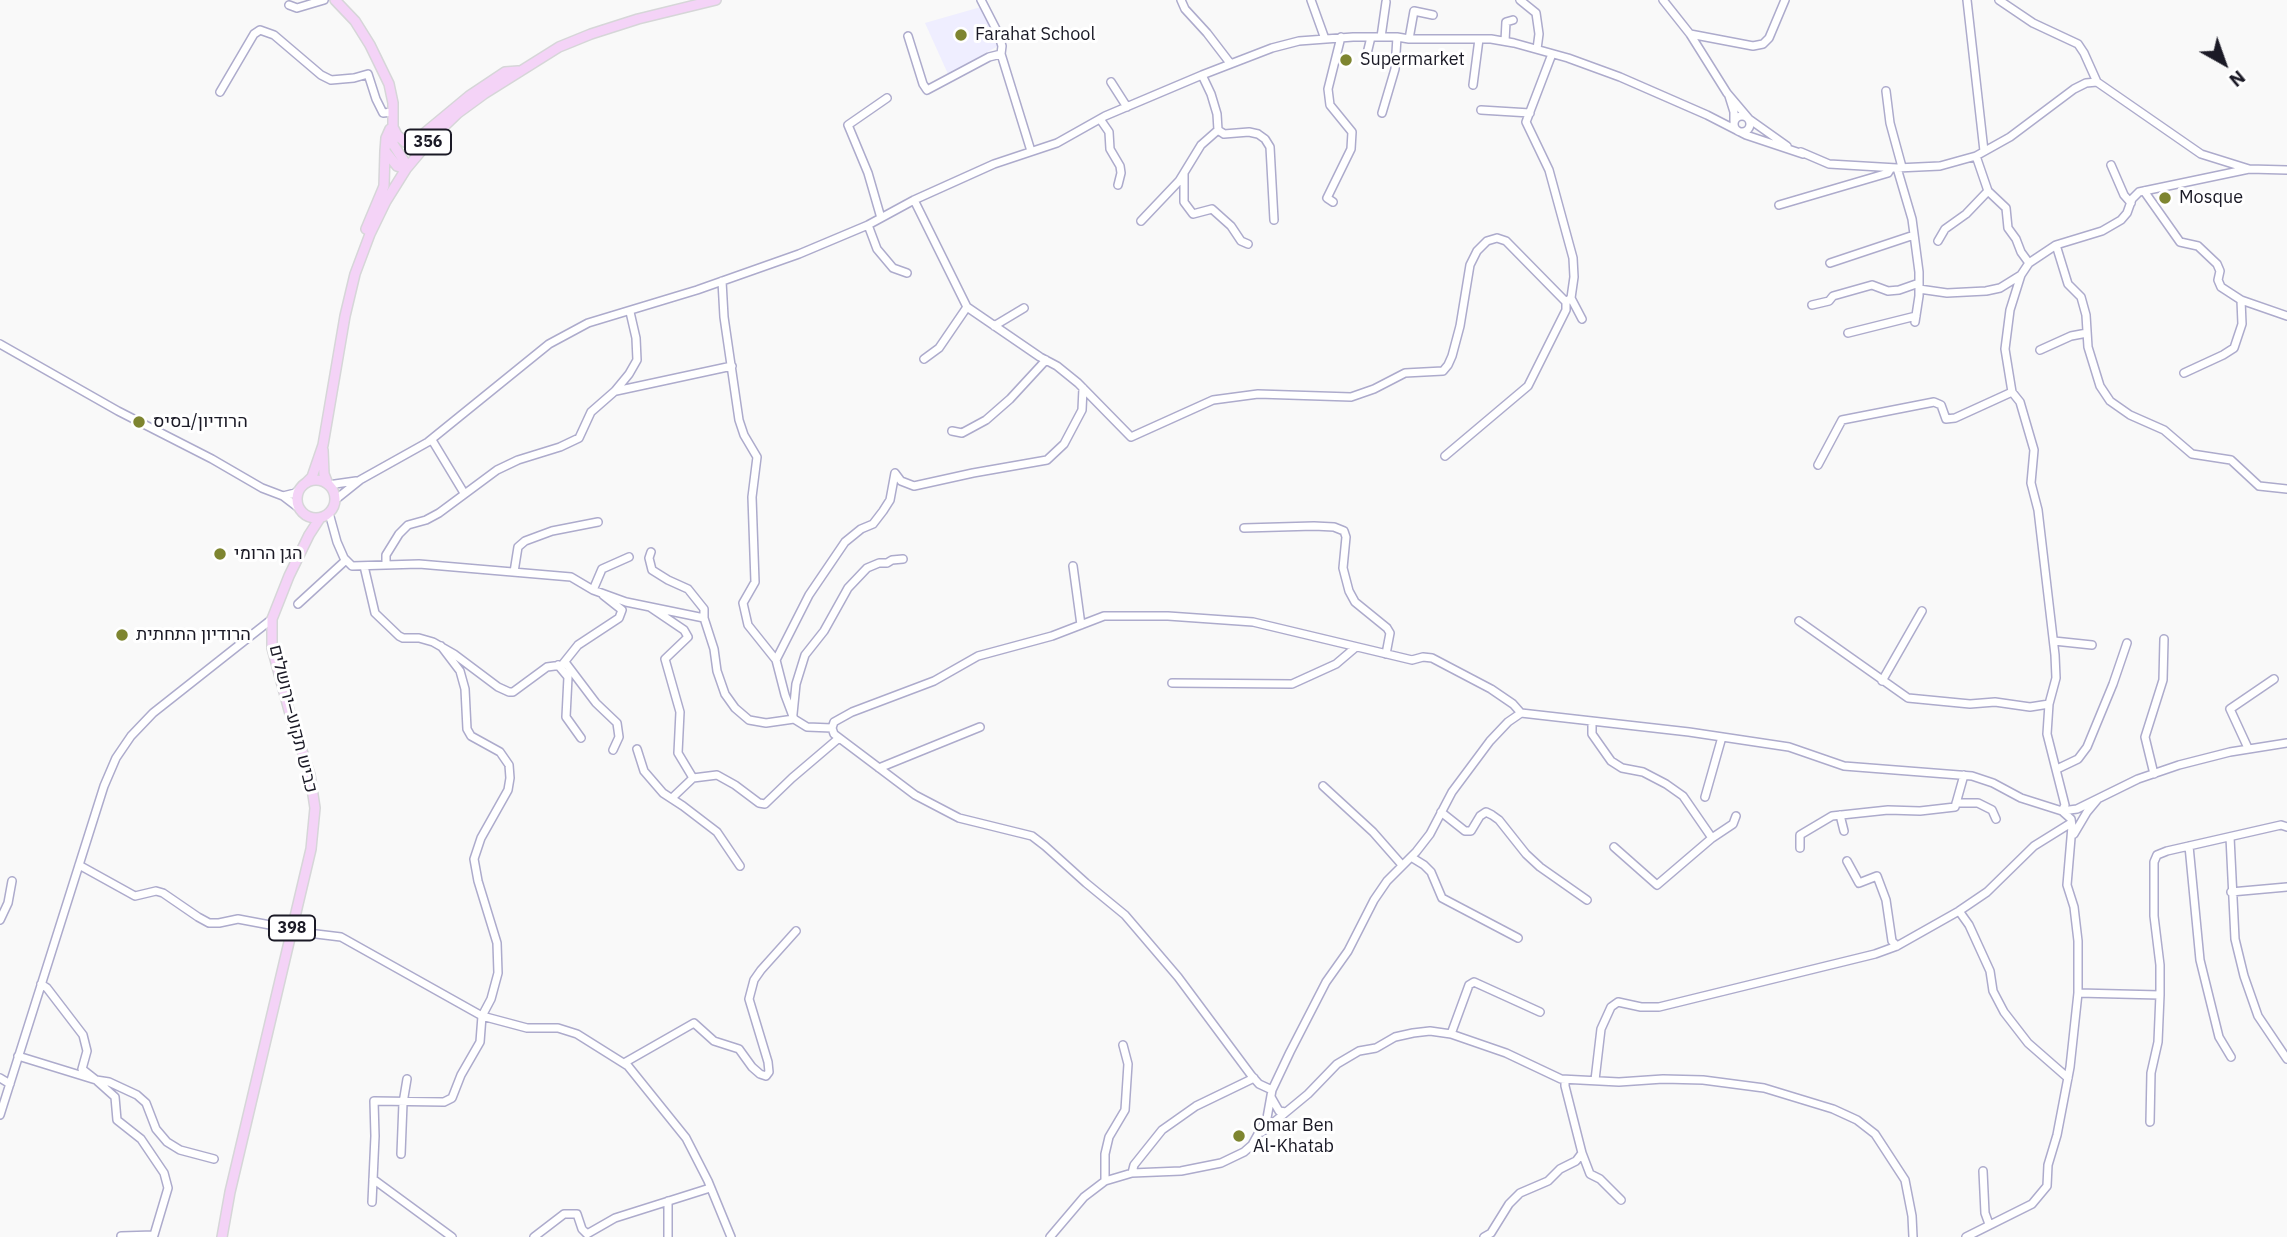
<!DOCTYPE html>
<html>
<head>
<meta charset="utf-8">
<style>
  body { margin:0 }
  #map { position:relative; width:2287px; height:1237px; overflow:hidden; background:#f9f9f9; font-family:"IBM Plex Sans",sans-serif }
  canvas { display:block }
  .north { position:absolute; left:2189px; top:28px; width:70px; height:70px; -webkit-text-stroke:5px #fff; paint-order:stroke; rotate:140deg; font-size:19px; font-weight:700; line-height:28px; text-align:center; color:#1b1a26 }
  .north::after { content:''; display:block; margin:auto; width:24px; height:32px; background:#1b1a26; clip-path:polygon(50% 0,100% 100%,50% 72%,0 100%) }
</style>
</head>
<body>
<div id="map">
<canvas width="2287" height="1237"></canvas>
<div class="north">N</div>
</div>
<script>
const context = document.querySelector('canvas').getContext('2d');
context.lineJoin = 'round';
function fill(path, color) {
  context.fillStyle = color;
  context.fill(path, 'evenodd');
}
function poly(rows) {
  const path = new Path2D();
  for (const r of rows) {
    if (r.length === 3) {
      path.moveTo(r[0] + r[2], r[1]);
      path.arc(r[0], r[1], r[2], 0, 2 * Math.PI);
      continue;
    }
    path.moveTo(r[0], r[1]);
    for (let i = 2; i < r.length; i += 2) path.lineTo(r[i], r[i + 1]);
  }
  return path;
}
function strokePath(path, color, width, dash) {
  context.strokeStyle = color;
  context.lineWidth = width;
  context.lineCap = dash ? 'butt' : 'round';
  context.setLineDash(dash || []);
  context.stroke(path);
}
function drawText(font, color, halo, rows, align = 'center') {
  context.font = font + ' "IBM Plex Sans",Heebo,sans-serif';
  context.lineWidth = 6;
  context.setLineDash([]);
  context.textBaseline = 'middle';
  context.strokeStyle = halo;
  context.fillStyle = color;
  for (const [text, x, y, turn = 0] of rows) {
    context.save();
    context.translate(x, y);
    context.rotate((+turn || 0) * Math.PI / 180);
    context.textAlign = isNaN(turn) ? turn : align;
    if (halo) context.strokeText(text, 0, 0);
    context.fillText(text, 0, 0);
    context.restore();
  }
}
fill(poly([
  [981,7,998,46,948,74,925,23]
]), '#efeeff');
strokePath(poly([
  [270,925,308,933]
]), '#d8d8d9', 7, [7, 3.5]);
const minor = poly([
  [981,0,998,33,1002,46,1001,54,1031,151],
  [1181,0,1185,9,1207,33,1230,63],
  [1311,0,1325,39],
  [1520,0,1536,13,1539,34,1537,49],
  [1663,0,1690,34,1727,93,1749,119,1787,146],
  [1967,0,1984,151],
  [1999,0,2033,23,2078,44,2084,53,2097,82],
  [289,5,297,8,324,0],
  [1690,34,1753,46,1763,44,1769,38,1785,0],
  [908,36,923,84,927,90,989,57,1001,54],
  [1381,37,1386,2],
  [1409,39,1414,11,1433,15],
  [1505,41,1506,22,1513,20],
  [1365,62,1371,37],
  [1202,75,1211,94,1217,114,1218,130,1224,134,1249,132,1258,134,1265,139,1270,147,1274,220],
  [1111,82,1127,107],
  [1473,85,1479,39],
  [1886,91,1890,123,1902,167],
  [220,92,254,34,260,30,274,35,321,75,331,80,354,78,368,74,376,99,383,113,393,112],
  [1729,96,1734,112,1734,121],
  [1481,110,1530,113],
  [1382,113,1395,69,1397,37],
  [1742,124,8],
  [1100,119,1109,132,1110,149,1120,166,1121,173,1118,185],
  [1801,152,1829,164,1897,168,1940,166,1976,156,2010,137,2074,89,2086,83,2097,82,2201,154,2249,169],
  [1976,156,1988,191,2006,208,2008,228,2016,239,2021,252,2029,263],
  [2111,165,2124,195,2131,203],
  [1897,168,1912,219,1919,272,1919,296,1915,322],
  [1184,174,1184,202,1193,214,1212,209,1231,226,1241,241,1248,244],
  [2144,191,2180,242,2198,246,2217,264,2220,271,2218,280,2221,287,2241,300,2287,316],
  [914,200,967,307,1040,357,1057,366,1078,383,1131,437,1213,400,1258,394,1351,397,1374,389,1405,373,1443,371,1448,365,1452,356,1460,326,1470,265,1477,251,1487,241,1497,238,1506,241,1566,302],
  [1333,202,1327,198,1351,149,1352,132,1330,105,1328,89,1341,37],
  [1779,205,1888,173,1891,168],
  [881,218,868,173,848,125,887,98],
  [1141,221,1179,181,1201,145,1218,130],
  [868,225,877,249,893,268,907,273],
  [1938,241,1945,229,1966,214,1988,191],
  [2056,245,2068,284,2081,297,2086,315,2088,347,2100,386,2110,401,2130,415,2164,430,2192,454,2231,460,2259,486,2287,489],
  [1830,263,1914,235],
  [722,281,724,317,739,420,744,435,757,457,752,497,755,582,743,603,748,625,776,660,785,695,794,719],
  [1919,289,1947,293,1986,291,2000,288,2021,275],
  [1571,298,1582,319],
  [1812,305,1829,301,1833,296,1872,285,1888,291,1899,290,1919,283],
  [994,326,1024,308],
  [1848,333,1916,316],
  [0,344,118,411,212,459,262,488,283,496,300,509],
  [2040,350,2071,336,2087,333],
  [924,359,939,348,967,307],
  [2184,373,2223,355,2234,348,2242,324,2241,300],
  [616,391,732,366],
  [952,431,962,433,986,420,1010,399,1046,360],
  [432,440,464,493],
  [1445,456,1528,386,1566,310,1566,302,1571,298,1574,277,1573,258,1549,170,1526,122,1552,54],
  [1818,465,1842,420,1934,402,1941,405,1946,419,1955,418,2012,392],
  [328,485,356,481],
  [283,496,295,493,302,487],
  [335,500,360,480,428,442,549,344,588,323,697,290,799,254,868,225,914,200,994,164,1057,143,1105,116,1202,75,1272,48,1299,41,1353,37,1397,37,1409,39,1491,39,1514,43,1568,58,1620,77,1707,115,1746,135,1803,154],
  [329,513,337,542,344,558,352,566,419,564,571,577,593,590,626,602,704,618,714,649,717,671,725,694,735,708,749,720,766,723,794,719,807,727,832,728],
  [1244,528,1314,526,1334,527,1344,531,1346,537,1343,568,1349,591,1355,602,1387,628,1390,633,1386,654],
  [651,552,649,558,652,570,668,580,688,589,704,609,704,618],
  [386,565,386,555,399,534,408,525,426,520,439,513,497,470,518,460,560,447,579,438,591,412,615,391,629,374,637,360,636,338,630,312],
  [364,566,375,613,399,636,403,638,419,638,433,642,454,654,498,687,509,692,513,692,547,667,562,665,578,645,619,618,622,610,603,595],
  [1073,566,1081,625],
  [514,572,518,547,525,541,552,531,598,522],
  [593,590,602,569,629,557],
  [298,604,346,560],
  [650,607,684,630,688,637,665,659,680,712,678,753,693,778],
  [1799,621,1908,698,1970,704,1995,702,2030,707,2049,704],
  [2054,641,2092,645],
  [776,660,809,595,845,542,861,529,873,524,883,511,890,500,895,473,901,481,914,486,973,473,1047,460,1064,444,1082,410,1083,388],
  [565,662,596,703,617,723,619,737,613,750],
  [558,665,568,677,566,717,581,738],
  [1882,681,1922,611],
  [1172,683,1292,684,1336,664,1356,647],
  [793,714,796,684,805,655,824,631,848,588,867,568,879,563,887,563,892,560,903,559],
  [1592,721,1592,734,1611,761,1622,768,1643,772,1666,784,1683,796,1712,838],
  [832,728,834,722,852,712,934,681,978,656,1052,636,1104,616,1168,616,1253,622,1412,660,1423,657,1432,658,1491,689,1513,704,1521,713],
  [832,728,834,734,915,795,959,818,1032,836,1045,846,1086,883,1125,915,1178,977,1251,1075,1259,1084,1272,1090],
  [2248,748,2230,709,2274,679],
  [637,749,644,771,663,793,683,806,717,832,740,866],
  [879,768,980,727],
  [2057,769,2078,759,2087,747,2113,684,2127,643],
  [2154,774,2145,737,2163,680,2164,639],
  [1323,786,1373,832,1402,865],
  [1705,797,1722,737],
  [672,798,693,778,717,775,735,785,759,803,765,804,792,778,839,738],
  [1956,803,1978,803,1992,810,1996,819],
  [2062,811,2065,805,2047,734,2049,704,2056,678,2055,655,2038,510,2031,483,2034,450,2020,402,2012,392,2005,349,2010,310,2021,275,2029,263,2056,245,2102,231,2121,220,2127,213,2132,199,2139,192,2249,169,2287,170],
  [1441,812,1465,831,1471,831,1480,816,1486,812,1492,815,1499,820,1526,854,1540,867,1587,900],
  [1840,815,1844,831],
  [2074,834,2087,812,2097,800],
  [2230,837,2235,939,2244,976,2258,1016,2287,1059],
  [2189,846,2200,960,2219,1037,2231,1057],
  [1614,847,1657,885,1712,838,1733,824,1736,816],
  [1800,848,1800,835,1832,816,1888,810,1920,811,1955,807,1964,775],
  [1411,857,1424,865,1431,872,1442,898,1518,938],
  [1847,861,1859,883,1877,876,1886,900,1892,941,1897,946],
  [79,865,135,896,156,891,163,893,198,917,209,923,219,923,238,919,270,925],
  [2231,892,2287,887],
  [1959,911,1969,925,1990,971,1993,991,2004,1012,2028,1043,2068,1078],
  [0,920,8,903,12,881],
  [308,933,341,937,482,1016,527,1028,558,1028,577,1034,628,1066,686,1138,708,1181,731,1237],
  [41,984,47,988,83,1035,87,1051,82,1069,96,1080,109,1082,137,1095,146,1103,156,1129,167,1142,180,1150,214,1159],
  [2078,993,2160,995],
  [1451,1034,1469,985,1474,982,1540,1012],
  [18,1056,96,1080,115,1097,117,1120,141,1139,164,1173,168,1188,154,1235,121,1236],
  [624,1063,694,1023,714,1041,739,1049,752,1067,760,1074,766,1076,769,1072,768,1062,749,999,754,980,761,970,796,931],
  [0,1078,10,1084],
  [1595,1080,1601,1029,1611,1007,1618,1002,1641,1007,1659,1007,1875,954,1897,946,1959,911,1987,892,2034,846,2071,823],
  [1271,1097,1279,1111,1286,1112],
  [0,1115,104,786,116,758,131,736,153,713,272,619],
  [2150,1122,2151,1073,2158,1042,2160,995,2160,965,2154,916,2154,862,2157,855,2167,851,2281,825,2287,827],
  [1262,1132,1308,1094,1337,1064,1359,1051,1376,1048,1395,1037,1413,1033,1430,1031,1451,1034,1506,1053,1561,1079,1619,1082,1663,1079,1703,1080,1764,1088,1833,1109,1857,1120,1875,1134,1905,1180,1912,1216,1913,1237],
  [1582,1153,1590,1174,1600,1179,1621,1200],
  [401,1154,403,1103,407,1079],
  [1983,1171,1985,1213,1989,1224],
  [1132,1173,1134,1165,1162,1130,1196,1106,1254,1078],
  [373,1179,452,1237],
  [1105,1181,1105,1154,1109,1137,1125,1110,1128,1064,1123,1045],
  [668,1201,668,1237],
  [372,1202,375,1136,374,1101,444,1102,452,1098,461,1075,480,1042,482,1016,491,999,498,973,497,943,478,881,474,859,481,838,508,790,510,778,509,765,500,752,471,736,467,729,465,689,460,671,441,646],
  [534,1237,564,1214,577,1214,582,1229,587,1234,615,1218,710,1188],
  [1050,1237,1084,1197,1105,1181,1132,1173,1181,1171,1221,1163,1244,1152,1252,1145,1267,1118,1272,1090,1290,1052,1326,982,1348,951,1374,900,1387,881,1416,852,1430,834,1452,792,1490,741,1508,722,1521,713,1689,732,1789,747,1844,766,1972,776,1993,783,2021,798,2062,811,2077,809,2138,779,2179,765,2230,752,2287,743],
  [1484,1237,1491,1233,1509,1204,1520,1193,1548,1181,1560,1169,1576,1161,1582,1153,1565,1086,1565,1080],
  [1966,1237,2032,1204,2047,1186,2048,1165,2057,1135,2070,1067,2078,993,2078,941,2074,907,2067,885,2072,826,2071,819,2062,811]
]);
const major = poly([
  [335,0,355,21,370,45,389,84,393,103,393,144,404,161,406,169],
  [390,129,386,138,385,151,397,166,406,169],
  [394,129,397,135,405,142,416,140,469,96,505,72,518,71],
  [366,229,384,186,385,151],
  [323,450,324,474,328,484],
  [316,499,19],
  [306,483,312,477,323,445,345,316,355,274,370,234,386,201,406,169,432,138,458,113,484,94,559,47,591,34,638,19,716,0],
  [222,1237,230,1192,311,849,315,808,310,775,290,714,272,648,272,619,289,576,309,535,320,518]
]);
strokePath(minor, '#adabcc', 10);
strokePath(major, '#d6d6d8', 12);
strokePath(minor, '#fff', 7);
strokePath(major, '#f4d3f7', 9);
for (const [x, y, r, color] of [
  [961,35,7,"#7e8530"],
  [1346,60,7,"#7e8530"],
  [2165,198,7,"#7e8530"],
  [139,422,7,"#7e8530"],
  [220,554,7,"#7e8530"],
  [122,635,7,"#7e8530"],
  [1239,1136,7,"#7e8530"]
]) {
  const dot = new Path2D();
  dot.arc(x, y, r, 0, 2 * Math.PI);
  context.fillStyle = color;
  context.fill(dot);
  strokePath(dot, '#fff', 2.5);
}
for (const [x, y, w] of [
  [428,142,46],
  [292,928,46]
]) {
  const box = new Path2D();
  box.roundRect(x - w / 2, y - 12.5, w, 25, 5);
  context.fillStyle = '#fff';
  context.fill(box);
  strokePath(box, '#1b1a26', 2);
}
drawText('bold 16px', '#1b1a26', null, [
  ["356",428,142],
  ["398",292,928]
]);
drawText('18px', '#1b1a26', '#fff', [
  ["Farahat School",975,35],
  ["Supermarket",1360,60],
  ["Mosque",2179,198],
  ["הרודיון/בסיס",153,422],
  ["הגן הרומי",234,554],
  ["הרודיון התחתית",136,635],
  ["Omar Ben",1253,1126],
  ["Al-Khatab",1253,1147]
], 'left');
drawText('18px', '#1b1a26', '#fff', [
  ["כביש תקוע–ירושלים",293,719,76]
]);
</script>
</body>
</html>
